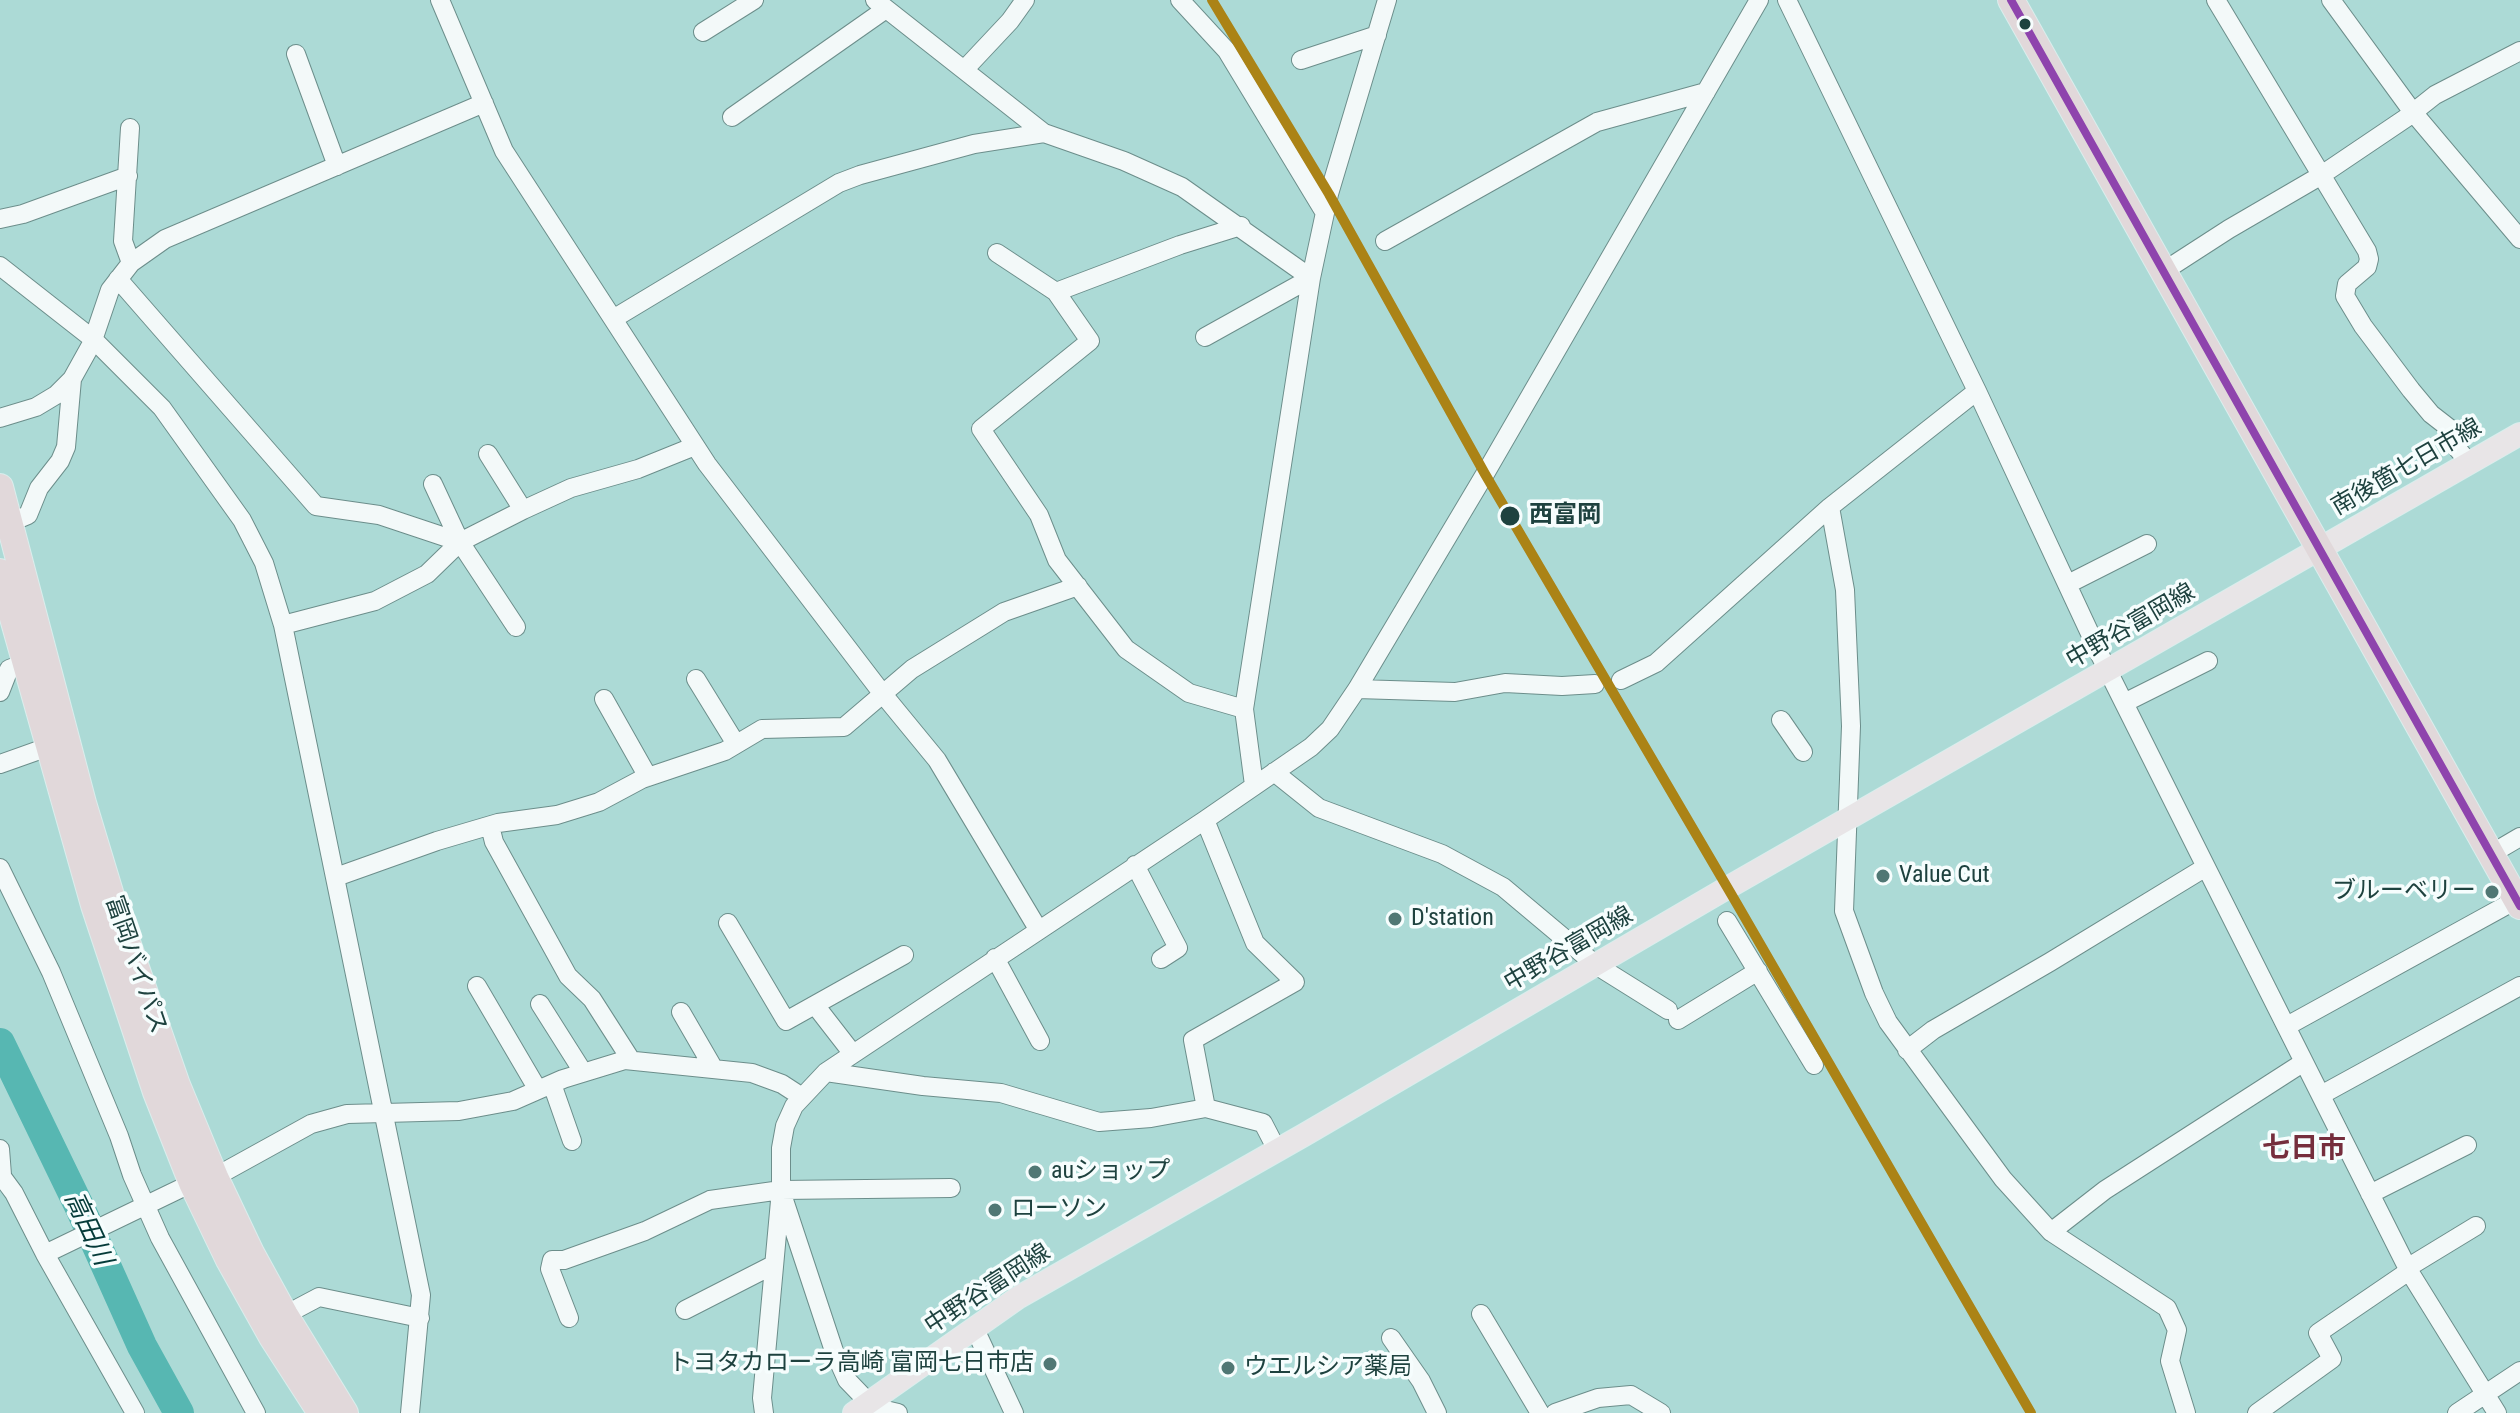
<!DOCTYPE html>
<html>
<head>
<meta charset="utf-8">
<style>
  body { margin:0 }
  canvas { display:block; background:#acdad6 }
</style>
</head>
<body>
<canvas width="2520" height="1413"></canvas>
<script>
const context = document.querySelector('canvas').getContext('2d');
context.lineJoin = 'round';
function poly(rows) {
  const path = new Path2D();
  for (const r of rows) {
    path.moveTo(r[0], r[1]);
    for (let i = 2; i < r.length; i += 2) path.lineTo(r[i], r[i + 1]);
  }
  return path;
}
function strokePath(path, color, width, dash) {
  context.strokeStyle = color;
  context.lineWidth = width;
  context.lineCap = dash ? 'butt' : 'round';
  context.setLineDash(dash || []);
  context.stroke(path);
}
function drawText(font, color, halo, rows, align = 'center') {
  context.font = font + ' "Roboto Condensed","Noto Sans JP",sans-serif';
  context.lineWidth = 7;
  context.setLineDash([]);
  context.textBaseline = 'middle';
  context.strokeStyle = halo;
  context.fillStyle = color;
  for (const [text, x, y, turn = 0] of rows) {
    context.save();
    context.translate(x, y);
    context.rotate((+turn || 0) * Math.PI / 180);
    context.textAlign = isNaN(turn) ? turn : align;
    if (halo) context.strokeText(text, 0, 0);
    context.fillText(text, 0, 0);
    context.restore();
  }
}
strokePath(poly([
  [0,1043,81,1210,142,1346,179,1413]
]), '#57b7b2', 30);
const minor = poly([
  [440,0,504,151,707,464,882,693,937,760,1038,929],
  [875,0,1044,133,1124,161,1182,187,1311,278,1205,337],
  [1180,0,1227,51,1325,213],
  [1787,0,1977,391,2100,655,2206,867,2409,1271,2497,1413],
  [2216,0,2367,251,2369,259,2367,267,2347,284,2345,296,2363,326,2411,390,2431,414,2449,428,2457,448,2469,463],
  [2331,0,2412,111,2520,239],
  [703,32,754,0],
  [296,54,337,166],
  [1301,60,1377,35],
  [964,70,1010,21,1025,0],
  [732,117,886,9],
  [130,128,123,241,131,263],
  [0,219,23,214,128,176],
  [1385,241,1597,122,1706,92],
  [997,253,1056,292,1090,341,981,429,1039,515,1057,560,1126,649,1189,693,1244,709],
  [0,266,93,339,162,408,242,520,264,563,283,625,421,1295,410,1413],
  [2164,271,2229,229,2320,176,2406,118,2435,95,2520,51],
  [118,279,316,506,379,515,460,542,516,627],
  [1056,292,1180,245,1241,226],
  [613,319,839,183,860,175,974,144,1044,133],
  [0,418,36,407,56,395,72,379,92,343,110,290,131,263,165,239,484,103],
  [488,454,523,510],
  [433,484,460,542],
  [1830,507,1845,590,1851,726,1844,911,1874,993,1888,1022,1978,1145,2003,1179,2051,1232,2167,1308,2177,1330,2170,1361,2186,1413],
  [9,523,28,515,39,488,60,461,66,447,72,379],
  [2068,584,2147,544],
  [283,625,375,601,427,574,460,542,523,510,571,488,638,469,695,446],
  [696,679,736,744],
  [1621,680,1656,663,1830,507,1977,391],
  [1357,689,1455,692,1505,683,1562,686,1595,684],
  [0,692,9,669,25,663],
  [604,699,648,777],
  [2124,703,2208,661],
  [1781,720,1803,752],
  [0,764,48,747],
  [1274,772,1319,808,1442,854,1503,887,1596,965,1668,1010],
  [1254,785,1244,709,1311,278,1329,194,1387,0],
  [1205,820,1255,943,1295,982,1193,1040,1206,1108],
  [490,826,494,842,568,976,592,999,631,1060],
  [2491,854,2520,837],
  [1135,865,1178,948,1161,959],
  [0,868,51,972,119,1136,132,1175,160,1238,256,1413],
  [336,877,437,841,498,823,557,815,599,802,642,779,725,751,762,729,844,727,912,669,1004,612,1078,586],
  [1727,921,1814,1065],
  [728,923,786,1021,904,955],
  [995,958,1040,1041],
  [477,986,538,1090],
  [540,1004,583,1072],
  [815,1005,853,1054],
  [681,1012,714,1069],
  [1678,1020,1758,971],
  [2287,1026,2516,900],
  [1907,1050,1933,1030,2050,962,2206,867],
  [826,1072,923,1086,1001,1093,1099,1122,1151,1118,1206,1108,1263,1123,1277,1150],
  [552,1084,572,1141],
  [2321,1095,2520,986],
  [0,1149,2,1175],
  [0,1174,14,1193,45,1254,135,1413],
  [2370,1194,2467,1145],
  [783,1197,834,1351,847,1380,873,1407,898,1413],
  [2051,1232,2105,1190,2304,1062],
  [45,1254,192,1183,215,1177,311,1124,347,1114,459,1111,513,1101,563,1079,625,1060,752,1073,782,1084,802,1097],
  [2407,1268,2476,1226],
  [685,1310,773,1265],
  [1481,1314,1540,1413],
  [285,1315,319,1297,420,1318],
  [569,1318,550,1269,552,1260,564,1260,645,1231,710,1200,781,1190,951,1188],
  [974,1327,1014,1413],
  [1391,1338,1421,1381,1437,1413],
  [764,1413,762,1398,781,1190,781,1148,785,1126,794,1106,826,1072,1205,820,1311,747,1330,729,1357,689,1485,474,1759,0],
  [1555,1413,1598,1398,1631,1395,1661,1413],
  [2257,1413,2332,1359,2318,1333,2409,1271],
  [2457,1413,2520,1371]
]);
const major = poly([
  [854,1413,1019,1297,1304,1135,1727,888,2520,434]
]);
const highway = poly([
  [2011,0,2520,906],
  [0,487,83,803,112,899,177,1085,215,1177,251,1253,285,1315,345,1413],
  [0,572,94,905,156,1092,192,1183,229,1260,272,1337,321,1413]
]);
strokePath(minor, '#6c8e8b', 20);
strokePath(major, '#daeeed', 24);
strokePath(highway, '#daeeed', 28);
strokePath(minor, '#f3f9f9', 18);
strokePath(major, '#e8e5e7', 22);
strokePath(highway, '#e1d8da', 26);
strokePath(poly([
  [2011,0,2520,906]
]), '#8e44ad', 8);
strokePath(poly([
  [1212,0,1329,194,1485,474,1737,904,2031,1413]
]), '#ab8316', 10);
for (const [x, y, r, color] of [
  [2025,24,7,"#1e423f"],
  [1510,516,11,"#1e423f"],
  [1883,876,8,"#507774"],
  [2492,892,8,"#507774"],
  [1395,919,8,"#507774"],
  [1035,1172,8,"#507774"],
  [995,1210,8,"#507774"],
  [1050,1364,8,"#507774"],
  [1228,1368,8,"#507774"]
]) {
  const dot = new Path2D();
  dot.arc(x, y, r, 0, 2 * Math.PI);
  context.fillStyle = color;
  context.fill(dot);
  strokePath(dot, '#f6fdfd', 3);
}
drawText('24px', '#1e423f', '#f6fdfd', [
  ["南後箇七日市線",2407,468,-30],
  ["中野谷富岡線",2131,627,-30],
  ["中野谷富岡線",1569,950,-30],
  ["富岡バイパス",135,965,71],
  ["中野谷富岡線",988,1290,-33]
]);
drawText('bold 24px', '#1e423f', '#f6fdfd', [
  ["西富岡",1529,516]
], 'left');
drawText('24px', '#1e423f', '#f6fdfd', [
  ["Value Cut",1899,876],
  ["ブルーベリー",2476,892,"right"],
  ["D'station",1411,919],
  ["auショップ",1051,1172],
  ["ローソン",1011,1210],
  ["トヨタカローラ高崎 富岡七日市店",1034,1364,"right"],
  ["ウエルシア薬局",1244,1368]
], 'left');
drawText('italic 26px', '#053b39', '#f6fdfd', [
  ["高田川",87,1229,65]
]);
drawText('bold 28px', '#752e3d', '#f6fdfd', [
  ["七日市",2304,1150]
]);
</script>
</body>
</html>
